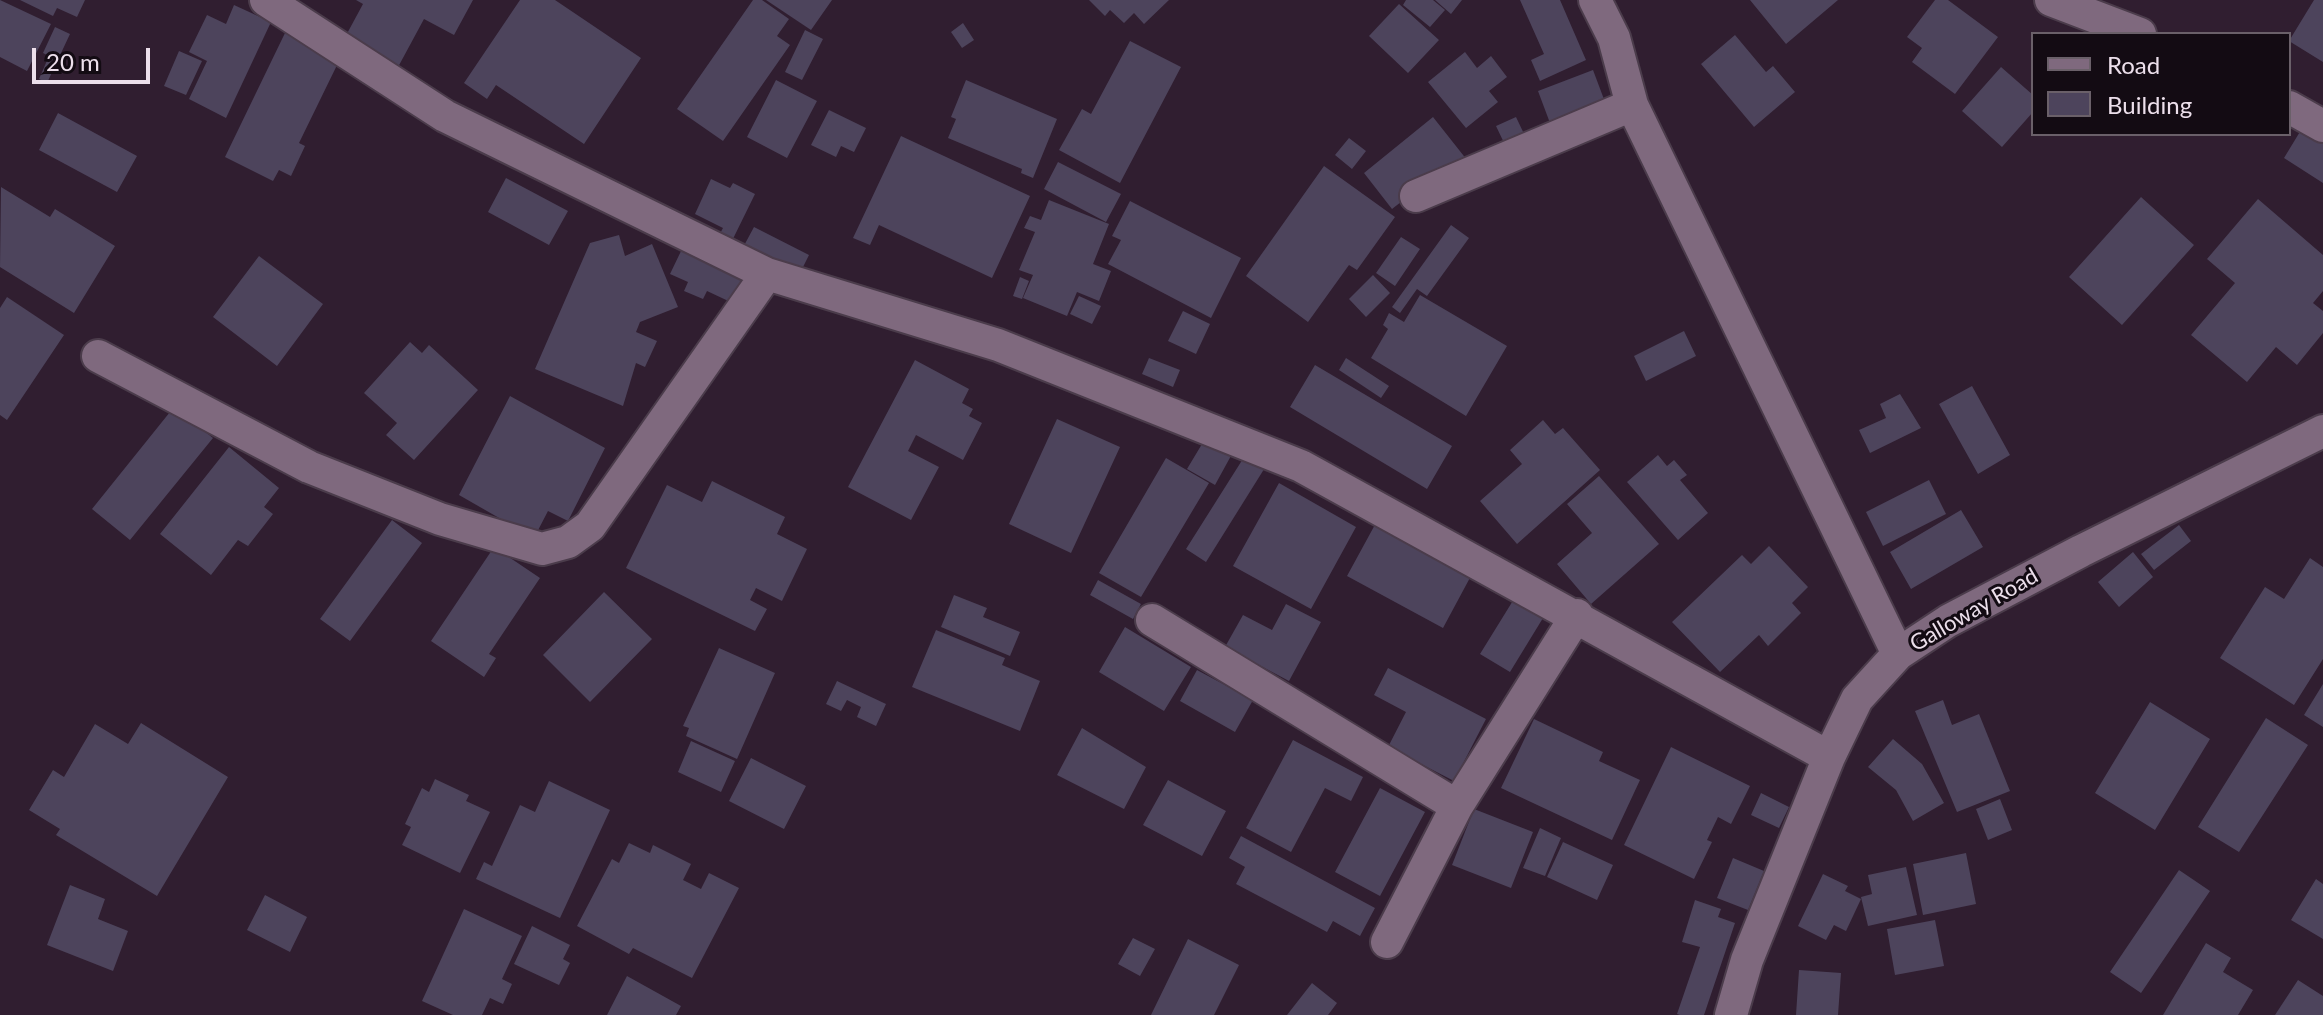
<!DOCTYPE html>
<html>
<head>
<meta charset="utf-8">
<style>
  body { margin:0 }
  #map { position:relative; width:2323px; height:1015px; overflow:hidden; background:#301e30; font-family:Lato,sans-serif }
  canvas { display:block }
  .legend { position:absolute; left:2031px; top:32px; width:260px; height:104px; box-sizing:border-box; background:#130b13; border:2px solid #6a6069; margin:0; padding:10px 14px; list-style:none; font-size:24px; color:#ecdfeb }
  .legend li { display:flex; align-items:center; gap:16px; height:40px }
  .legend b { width:40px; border:2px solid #6a6069 }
  .scale { position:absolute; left:32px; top:48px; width:118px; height:36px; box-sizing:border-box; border:4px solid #ecdfeb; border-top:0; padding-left:10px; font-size:24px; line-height:28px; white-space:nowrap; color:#ecdfeb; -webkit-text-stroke:6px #130b13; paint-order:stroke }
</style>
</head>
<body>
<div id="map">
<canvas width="2323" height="1015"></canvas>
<ul class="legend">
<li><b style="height:10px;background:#7f697e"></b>Road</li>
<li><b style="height:22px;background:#4d445c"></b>Building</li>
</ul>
<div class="scale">20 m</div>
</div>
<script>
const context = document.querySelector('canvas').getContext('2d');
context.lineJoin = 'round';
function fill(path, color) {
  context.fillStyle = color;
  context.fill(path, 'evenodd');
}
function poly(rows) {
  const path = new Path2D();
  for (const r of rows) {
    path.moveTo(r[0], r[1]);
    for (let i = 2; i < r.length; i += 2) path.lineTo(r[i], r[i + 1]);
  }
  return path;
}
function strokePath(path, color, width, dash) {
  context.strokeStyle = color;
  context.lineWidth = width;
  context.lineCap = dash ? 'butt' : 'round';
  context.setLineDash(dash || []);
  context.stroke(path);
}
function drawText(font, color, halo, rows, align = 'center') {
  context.font = font + ' Lato,sans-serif';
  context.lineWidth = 6;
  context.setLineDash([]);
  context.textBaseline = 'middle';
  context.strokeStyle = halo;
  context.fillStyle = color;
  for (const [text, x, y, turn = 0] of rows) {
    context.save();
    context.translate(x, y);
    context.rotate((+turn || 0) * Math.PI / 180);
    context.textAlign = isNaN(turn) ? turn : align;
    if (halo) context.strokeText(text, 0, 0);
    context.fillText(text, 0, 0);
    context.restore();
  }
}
fill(poly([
  [0,0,51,24,27,71,0,57],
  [20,0,85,0,77,17,57,8,53,16],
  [356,0,473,0,454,35,424,19,397,69,343,41,363,4],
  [520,0,555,0,641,58,584,144,496,85,487,99,464,83],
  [753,0,762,0,789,19,777,36,790,45,723,141,677,109],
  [766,0,832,0,811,30],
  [1089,0,1169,0,1144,24,1134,13,1124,23,1110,10,1105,16],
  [1406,0,1433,0,1445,10,1430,27,1403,5],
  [1435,0,1462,0,1451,14],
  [1520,0,1560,0,1586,60,1540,81,1531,60,1544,54],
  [1750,0,1838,0,1786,44],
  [1935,0,1948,0,1998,37,1955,94,1912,62,1922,48,1907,37],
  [2314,0,2323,0,2323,62,2289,41],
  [1399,4,1439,40,1408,73,1369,36],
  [234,5,271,22,226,118,189,99,207,61,189,52,207,15,226,24],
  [963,23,974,40,962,48,951,32],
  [55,27,70,34,47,83,39,79,49,56,43,53],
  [805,30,823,39,802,80,785,72],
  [285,33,340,59,299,143,305,146,291,176,279,170,273,181,225,157],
  [1735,35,1766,72,1773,66,1795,92,1754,127,1701,64],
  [1130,41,1181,67,1120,183,1059,150,1082,109,1091,114],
  [179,51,202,61,186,95,164,86],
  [1465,52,1477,68,1491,56,1507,77,1489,91,1498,102,1466,128,1428,82],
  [2001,67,2033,95,2033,112,2002,147,1962,111],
  [1593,70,1605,102,1550,123,1538,91],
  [776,80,817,101,787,158,747,137],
  [966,80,1057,119,1033,178,1021,173,1022,169,948,138,956,119,951,117],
  [829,110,866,128,854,152,841,146,836,157,811,145],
  [58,113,137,156,117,192,39,150],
  [1433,117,1467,160,1438,173,1392,209,1364,173],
  [1516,117,1526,138,1506,147,1496,126],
  [2301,130,2323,144,2323,183,2284,158],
  [901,136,1030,196,992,278,879,225,870,245,853,238],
  [1349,138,1366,151,1352,169,1335,155],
  [1058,162,1121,194,1106,222,1044,189],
  [1324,166,1395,217,1357,270,1349,265,1308,322,1246,276],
  [506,178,568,211,549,245,488,212],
  [711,179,730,188,733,183,755,194,728,249,715,243,723,228,695,214],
  [1,187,50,217,55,209,115,246,74,313,0,267],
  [2141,197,2194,245,2122,325,2069,277],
  [2258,199,2323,255,2323,291,2313,303,2323,311,2323,333,2297,365,2276,347,2247,382,2191,335,2235,283,2207,259],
  [1049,200,1109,224,1093,264,1111,271,1099,301,1077,292,1067,316,1023,298,1033,275,1019,270,1035,232,1024,228,1030,216,1041,220],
  [1130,201,1241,258,1211,318,1108,264,1121,240,1112,236],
  [1451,225,1469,238,1427,296,1417,289,1400,313,1392,307],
  [754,227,809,255,796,281,740,253],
  [619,235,625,256,652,244,678,307,640,322,636,332,657,341,645,367,636,363,623,406,535,369,590,243],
  [1401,237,1420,249,1395,286,1376,273],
  [682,249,751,280,739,306,707,291,703,299,684,291,688,282,670,274],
  [259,256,323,304,277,366,213,317],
  [1373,275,1390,293,1366,317,1349,299],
  [1020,277,1029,281,1022,299,1013,296],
  [1420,295,1507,346,1466,416,1371,358,1388,329,1383,325,1389,313,1404,322],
  [1079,296,1101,306,1092,324,1070,314],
  [7,297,64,335,7,420,0,415,0,308],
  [1183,311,1210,324,1196,354,1168,341],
  [1684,331,1696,356,1646,381,1634,356],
  [410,342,422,353,429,345,478,390,414,460,386,435,397,423,364,393],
  [1149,358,1180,370,1173,387,1142,374],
  [1346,358,1389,386,1381,398,1339,370],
  [915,360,969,389,962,403,973,409,969,416,982,423,963,460,916,435,908,451,939,467,911,520,848,487],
  [1315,365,1452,446,1427,489,1290,407],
  [1972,386,2010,455,1978,474,1939,404],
  [1900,394,1921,428,1870,453,1859,430,1886,418,1880,404],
  [510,396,605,448,568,521,548,511,534,538,459,495],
  [174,407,213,438,130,540,92,509],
  [1057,419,1120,447,1071,553,1009,524],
  [1543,420,1555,434,1563,428,1600,470,1517,544,1480,501,1522,464,1510,450],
  [1205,439,1232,454,1215,485,1187,469],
  [229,447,279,488,264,507,273,514,248,546,238,540,211,575,160,534],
  [1246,454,1266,466,1206,562,1186,549],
  [1658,455,1667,466,1674,460,1687,475,1680,480,1708,513,1678,540,1627,482],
  [1166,458,1209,483,1141,597,1099,573],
  [1599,476,1659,544,1591,604,1557,564,1592,533,1567,504],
  [1929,480,1946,514,1883,546,1866,512],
  [712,481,785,517,777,534,807,549,782,601,756,588,750,600,767,609,755,631,626,568,667,485,702,502],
  [1279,483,1356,527,1311,609,1233,566],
  [1961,510,1983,547,1911,589,1890,552],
  [392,520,422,543,350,641,320,619],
  [1377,521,1472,574,1443,628,1347,576],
  [2179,525,2191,541,2154,570,2141,554],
  [1769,546,1808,587,1792,603,1801,613,1768,646,1759,635,1720,672,1672,622,1742,555,1751,564],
  [494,547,540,578,489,654,496,658,484,677,431,641],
  [2133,552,2153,577,2119,607,2098,582],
  [2310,558,2323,567,2323,659,2294,705,2220,658,2265,587,2284,599],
  [1098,580,1141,604,1133,619,1090,595],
  [604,592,652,639,590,702,543,655],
  [954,595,987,608,983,617,1020,632,1010,656,941,627],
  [1514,599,1543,618,1510,672,1480,654],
  [1286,604,1321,622,1289,681,1225,647,1243,615,1272,630],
  [1125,627,1191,667,1164,711,1099,672],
  [936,630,1005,658,1002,665,1040,681,1020,731,912,687],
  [719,648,775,673,737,759,686,736,689,728,683,726],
  [1388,668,1486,719,1454,781,1388,747,1406,712,1374,695],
  [1197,670,1253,700,1235,732,1180,701],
  [837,681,886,704,876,726,857,717,861,707,847,700,841,711,826,704],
  [2323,684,2323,727,2304,715],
  [1943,700,1952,725,1979,714,2010,791,1957,812,1915,711],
  [2150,702,2210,739,2155,830,2095,793],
  [2266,718,2308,745,2239,852,2198,827],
  [1534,719,1603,752,1599,761,1640,780,1612,840,1501,788],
  [141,723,228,777,157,896,56,835,60,829,29,810,53,770,64,777,95,724,128,744],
  [1082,728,1146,767,1124,809,1057,775],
  [1893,739,1922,764,1944,803,1913,821,1896,790,1868,767],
  [1293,740,1363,777,1351,801,1325,788,1291,852,1246,828],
  [691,741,735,761,721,792,678,772],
  [1671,747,1750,786,1731,824,1718,817,1707,840,1712,842,1694,879,1624,845],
  [751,758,806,786,784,829,729,801],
  [435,779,469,795,466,801,490,812,460,873,402,845,411,827,405,824,422,788,429,792],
  [1168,780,1226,811,1202,856,1143,825],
  [549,781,610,810,560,918,476,879,484,862,492,866,520,805,535,812],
  [1380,788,1425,812,1380,896,1335,872],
  [1761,793,1789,807,1779,828,1751,815],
  [2000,799,2012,830,1988,840,1976,809],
  [1474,809,1533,832,1511,888,1452,865],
  [1540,828,1561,838,1545,876,1523,868],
  [1241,836,1375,908,1360,936,1333,921,1327,932,1236,884,1245,867,1229,858],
  [1563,842,1613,865,1597,900,1547,877],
  [629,843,650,853,653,845,691,864,683,880,701,889,709,873,739,888,692,978,633,948,629,954,577,926,612,859,619,863],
  [1966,853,1976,904,1923,915,1913,864],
  [1733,858,1764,871,1748,910,1717,898],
  [1906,867,1917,915,1868,926,1861,897,1872,894,1868,875],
  [2179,870,2210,891,2141,993,2110,972],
  [1823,874,1848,886,1845,891,1861,899,1846,931,1834,925,1826,940,1798,926],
  [2316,879,2323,884,2323,939,2291,920],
  [70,885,105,899,98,919,128,931,113,971,47,945],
  [265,895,307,917,290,952,247,930],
  [1695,900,1721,909,1718,917,1735,923,1704,1015,1680,1015,1677,1014,1700,947,1682,942],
  [464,909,522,936,502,979,512,984,503,1004,490,998,482,1015,453,1015,422,1001],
  [1935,920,1944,966,1895,975,1887,929],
  [532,926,570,945,563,959,570,963,559,985,514,964],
  [1133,938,1155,949,1140,976,1118,964],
  [1188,939,1239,965,1214,1015,1151,1015],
  [2206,943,2231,958,2223,972,2253,990,2238,1015,2163,1015],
  [1799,970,1841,973,1838,1015,1796,1015],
  [627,976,681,1006,676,1015,607,1015],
  [2298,980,2323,996,2323,1015,2275,1015],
  [1312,983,1337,1003,1328,1015,1287,1015]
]), '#4d445c');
const minor = poly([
  [266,0,445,116,767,274,998,345,1301,466,1829,757],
  [1595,0,1614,38,1632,105,1898,654],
  [2051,0,2140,34],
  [2289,107,2323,126],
  [1416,196,1632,105],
  [98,356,309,467,440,519,542,549,568,542,590,526,767,274],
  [1152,620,1457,806],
  [1387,942,1457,806,1577,615],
  [1731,1015,1747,960,1829,757,1857,699,1898,654,1948,621,2081,551,2323,431]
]);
strokePath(minor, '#4b3c4b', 36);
strokePath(minor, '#7f697e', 32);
drawText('22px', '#ecdfeb', '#130b13', [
  ["Galloway Road",1974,610,-30]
]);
</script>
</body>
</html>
